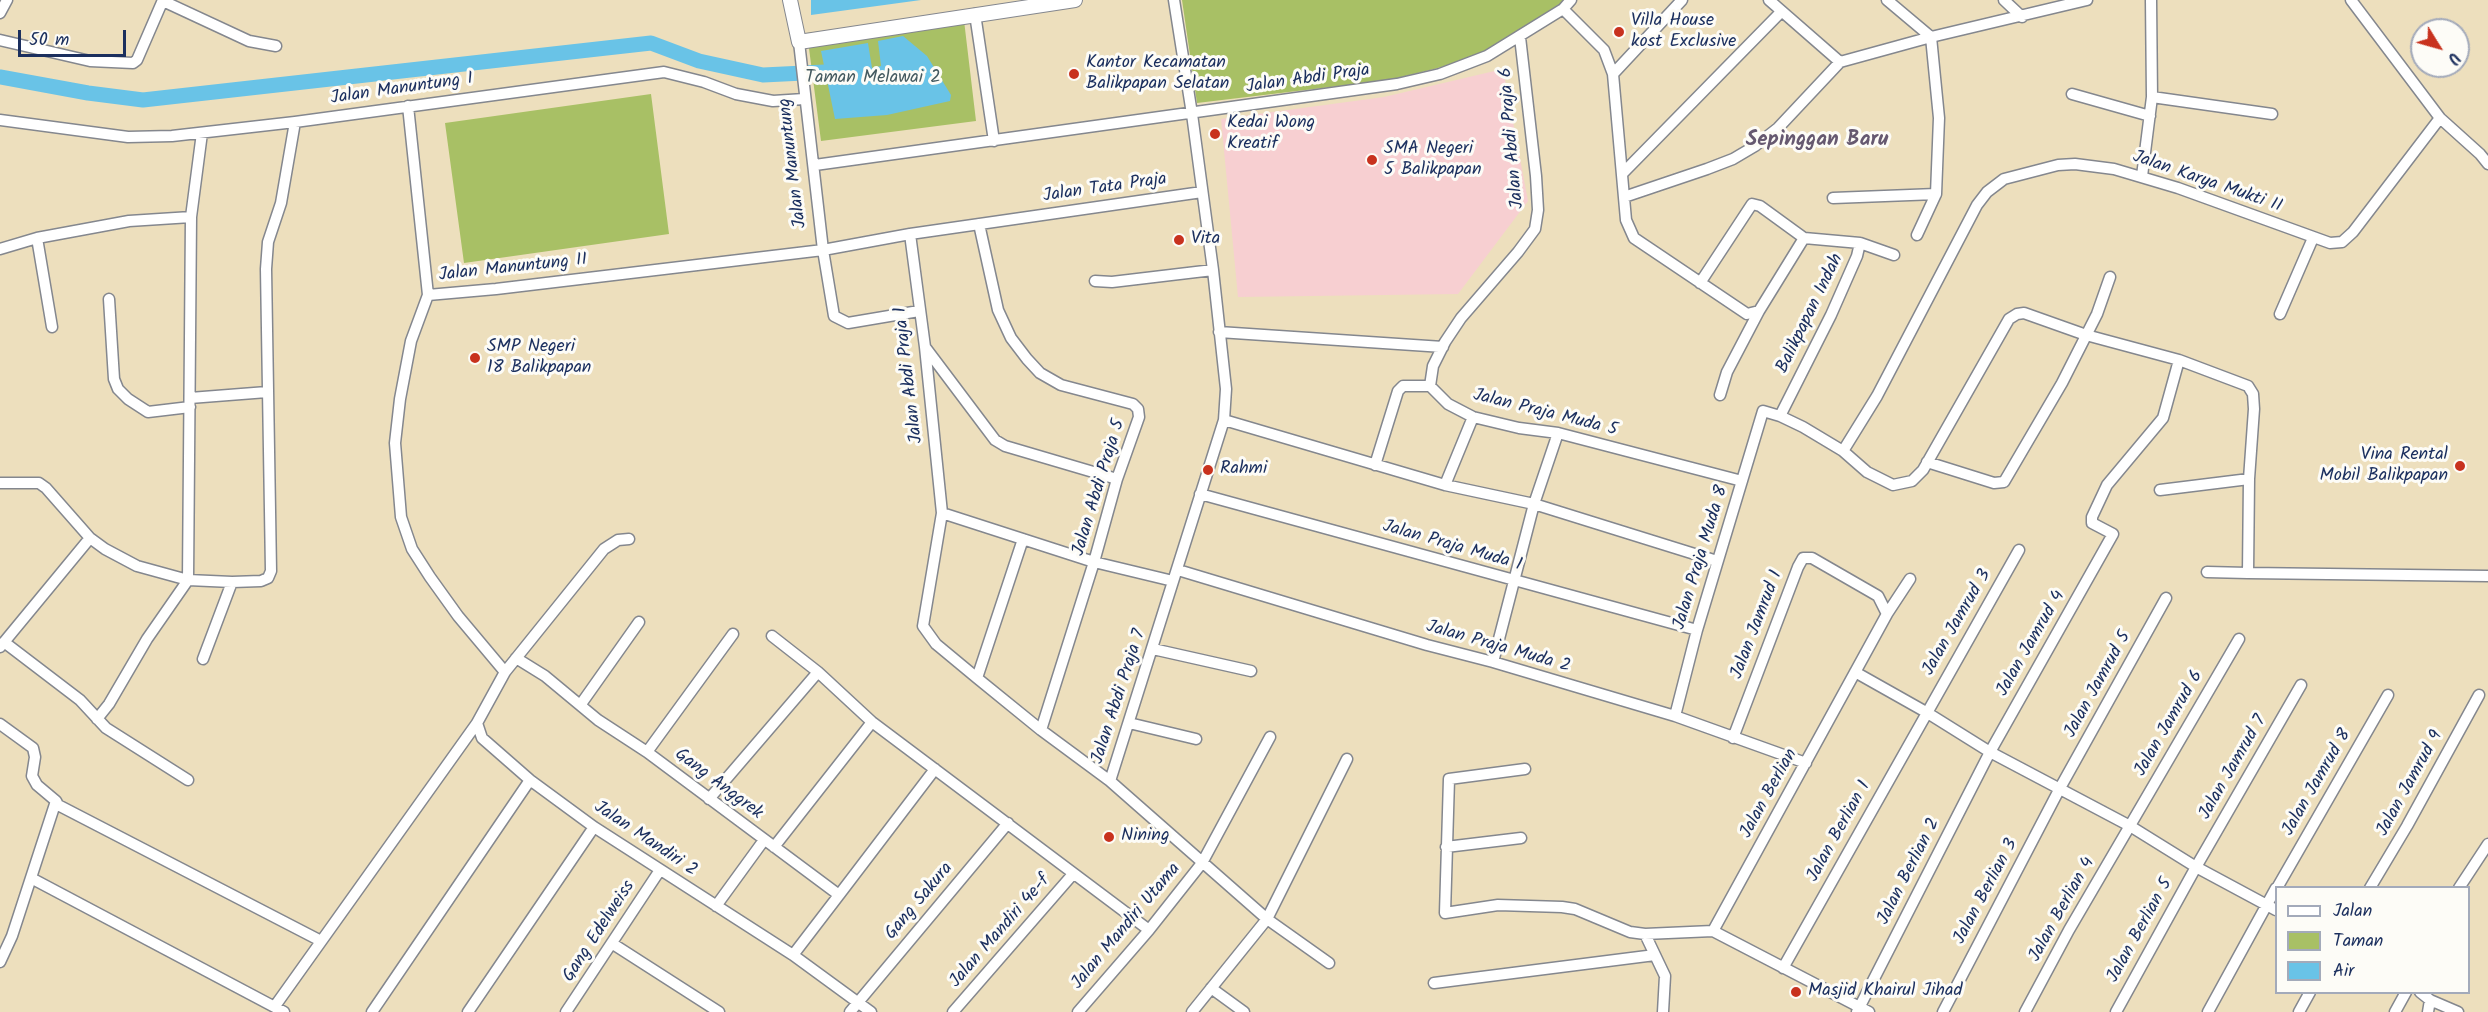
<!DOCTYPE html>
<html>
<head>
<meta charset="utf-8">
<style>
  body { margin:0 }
  #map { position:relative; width:2488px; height:1012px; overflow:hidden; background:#eddfbd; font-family:Kalam,sans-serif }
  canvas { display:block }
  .legend { position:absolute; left:2275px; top:886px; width:195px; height:108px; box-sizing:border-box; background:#fdfcf7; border:2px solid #a3aaba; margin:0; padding:8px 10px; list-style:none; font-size:18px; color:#1b2f5e }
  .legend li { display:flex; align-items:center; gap:12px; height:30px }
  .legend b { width:30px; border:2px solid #a3aaba }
  .north { position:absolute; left:2410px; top:18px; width:60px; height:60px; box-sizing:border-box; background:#fdfcf7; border:2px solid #a3aaba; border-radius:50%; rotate:127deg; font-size:16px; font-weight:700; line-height:24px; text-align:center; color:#1b2f5e }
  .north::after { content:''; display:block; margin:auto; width:21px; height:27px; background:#c8321e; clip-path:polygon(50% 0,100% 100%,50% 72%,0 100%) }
  .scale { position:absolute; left:18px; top:30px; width:108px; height:27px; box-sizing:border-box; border:3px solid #1b2f5e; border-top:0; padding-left:8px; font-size:18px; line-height:21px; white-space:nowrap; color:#1b2f5e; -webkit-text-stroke:4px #fdfcf7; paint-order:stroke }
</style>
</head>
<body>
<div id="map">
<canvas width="2488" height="1012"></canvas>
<ul class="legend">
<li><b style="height:8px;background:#fff"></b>Jalan</li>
<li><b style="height:16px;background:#a8c065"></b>Taman</li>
<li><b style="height:16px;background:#69c3e7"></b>Air</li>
</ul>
<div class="north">U</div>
<div class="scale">50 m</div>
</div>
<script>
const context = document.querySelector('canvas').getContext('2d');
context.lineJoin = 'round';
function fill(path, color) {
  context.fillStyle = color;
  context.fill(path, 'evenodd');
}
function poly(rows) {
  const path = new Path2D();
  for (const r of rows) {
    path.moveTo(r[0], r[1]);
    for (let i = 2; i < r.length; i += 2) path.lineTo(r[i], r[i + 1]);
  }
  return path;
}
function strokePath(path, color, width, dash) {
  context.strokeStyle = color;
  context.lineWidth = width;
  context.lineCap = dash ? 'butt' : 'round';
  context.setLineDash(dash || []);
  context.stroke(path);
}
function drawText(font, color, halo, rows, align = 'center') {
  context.font = font + ' Kalam,sans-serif';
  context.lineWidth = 6;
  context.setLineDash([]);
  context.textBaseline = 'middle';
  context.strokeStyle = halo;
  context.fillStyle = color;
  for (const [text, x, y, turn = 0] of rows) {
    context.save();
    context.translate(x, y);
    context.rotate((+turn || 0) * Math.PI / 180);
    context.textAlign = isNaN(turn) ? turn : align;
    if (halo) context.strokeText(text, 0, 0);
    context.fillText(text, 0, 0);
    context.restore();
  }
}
fill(poly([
  [1503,69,1528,201,1458,294,1238,297,1221,119,1384,97]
]), '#f7cfd1');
fill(poly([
  [1182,0,1564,0,1556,9,1480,56,1434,69,1389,80,1197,103],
  [963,12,976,121,821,141,807,33],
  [651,94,669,234,464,263,445,123]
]), '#a8c065');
fill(poly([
  [811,0,921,0,811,15],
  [903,36,927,56,951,95,950,101,887,115,835,119,821,51,868,43,872,68,881,66,878,41]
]), '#69c3e7');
strokePath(poly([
  [0,77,88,93,143,100,651,43,699,61,763,75,845,71]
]), '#69c3e7', 15);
const minor = poly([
  [1174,0,1192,114,1213,270,1226,389,1224,420,1110,781,1267,919,1329,963],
  [1769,0,1840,62,1931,37,2087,0],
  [2004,0,2022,17],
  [2351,0,2440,118,2480,154,2488,164],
  [163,1,249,41,276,46],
  [1563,9,1604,50,1613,74,1626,220,1634,238,1747,314,1759,311,1804,238],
  [0,13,7,0],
  [975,14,994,141],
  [1520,37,1536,176,1538,210,1535,229,1518,252,1461,318,1445,342,1433,366,1430,386,1448,404,1473,417,1519,428,1558,433,1742,481],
  [0,40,90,61,133,63,137,60,163,0],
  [799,42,823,250,834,316,848,323,919,311],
  [1613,74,1682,0],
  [2072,94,2150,116],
  [2152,97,2272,114],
  [408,106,428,295,411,341,400,399,395,443,401,517,412,549,430,577,458,616,505,672],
  [0,120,128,137,172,136,295,122,664,72,704,82,736,94,773,101,804,99],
  [815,165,1397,84,1440,74,1487,56,1563,9,1571,0],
  [1622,174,1781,12],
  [2142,176,2152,97,2151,0],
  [1624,197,1707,169,1733,159,1755,146,1778,128,1840,62],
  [1833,198,1936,194,1939,118,1931,37,1887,0],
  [979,224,998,310,1011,338,1027,359,1040,373,1061,385,1133,404,1138,409,1139,417,1117,479,1094,562,1041,730],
  [910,234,925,347,942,513,923,626,936,644,977,678,1041,730,1110,781],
  [1917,235,1936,194],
  [37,238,52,327],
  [1860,243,1894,255],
  [0,249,37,238,129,221,191,217],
  [1095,281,1112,282,1213,270],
  [1700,283,1752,204,1760,206,1804,238,1860,243,1857,256,1831,315,1780,416],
  [428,295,496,289,823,250,910,234,1202,192],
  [109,299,114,379,118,389,128,399,148,412,190,407],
  [2280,314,2313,238],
  [1219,332,1443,347],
  [925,347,995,440,1005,446,1117,479],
  [1720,395,1727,372,1759,311],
  [190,398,267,392],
  [1224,420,1445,485,1534,504,1717,561],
  [1843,451,1877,396,1977,205,1987,192,2004,179,2058,165,2075,164,2114,169,2178,188,2330,243,2342,242,2353,232,2440,118],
  [1927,462,1994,483,2004,482,2062,383,2097,314,2110,277],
  [1375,465,1398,391,1403,386,1430,386],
  [0,483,39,483,46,488,90,538,105,549,137,566,188,580,191,217,202,133],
  [1445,485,1473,417],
  [2160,490,2249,479,2248,573,2488,576],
  [1200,494,1697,630],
  [942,513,1094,562,1173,581],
  [629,539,618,540,604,549,505,672,477,723,482,738,530,780,594,827,793,955,871,1012],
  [1178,570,1427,645,1493,662,1675,716,1806,763],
  [2207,572,2248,573],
  [772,636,818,672],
  [4,642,80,700,106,728,188,780],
  [0,647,90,538],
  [1153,649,1251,671],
  [516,658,545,676,598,720,647,752,839,895,793,955],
  [203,659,232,582],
  [1493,662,1534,504,1558,433],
  [1855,672,1926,712,1990,752,2130,826,2196,867,2276,910],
  [977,678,1023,539],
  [581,704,639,622],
  [1675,716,1697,630,1763,411,1780,416,1803,427,1843,451,1867,472,1893,485,1912,481,1923,470,2009,319,2017,314,2024,313,2086,335,2179,360,2248,386,2253,394,2254,409,2249,479],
  [97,719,109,704,147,639,188,580,232,582,261,581,268,578,271,571,266,269,268,242,281,203,295,122],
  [1129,723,1196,739],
  [0,724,33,748,35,757,32,776,37,785,56,801,12,936,0,962],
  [1733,738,1798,567,1803,558,1812,558,1878,596,1887,614],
  [647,752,733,634],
  [1525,769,1449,779,1445,913,1498,905,1562,907,1575,909,1630,932,1645,934,1713,931,1869,1012],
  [709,799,818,672,872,722,1149,930],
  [56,801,58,805,321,941],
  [774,847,872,722],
  [1446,847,1521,838],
  [31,878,284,1012],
  [2277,888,2388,695],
  [2370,888,2407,826,2479,695],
  [2459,888,2488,844],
  [839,895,935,769],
  [716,906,764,840],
  [1713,931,1887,614,1910,579],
  [1645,934,1665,976,1663,1012],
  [613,944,719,1012],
  [1783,968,2019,550],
  [1434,983,1655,955],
  [1211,988,1244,1012],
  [2420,992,2430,1000,2458,1012],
  [275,1006,477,723],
  [372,1012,530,780],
  [468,1012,594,827],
  [566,1012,660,870],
  [850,1012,1008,823],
  [953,1012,1073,874],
  [1078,1012,1149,930,1202,863,1270,737],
  [1192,1012,1267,919,1347,759],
  [1857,1012,1990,752,2113,534,2092,523,2092,517,2107,485,2163,418,2179,360],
  [1943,1012,2060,788,2166,598],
  [2025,1012,2069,930,2239,639],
  [2116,1012,2196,867,2301,685],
  [2208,1012,2276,888],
  [2299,1012,2310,992],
  [2395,1012,2406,992],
  [2428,1012,2430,1000]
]);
const tertiary = poly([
  [790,0,799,42,1075,0]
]);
strokePath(minor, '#84878e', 13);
strokePath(tertiary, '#84878e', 16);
strokePath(minor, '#fff', 10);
strokePath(tertiary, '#fff', 14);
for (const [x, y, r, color] of [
  [1619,32,6,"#c8321e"],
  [1074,74,6,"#c8321e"],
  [1215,134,6,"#c8321e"],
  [1372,160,6,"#c8321e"],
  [1179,240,6,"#c8321e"],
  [475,358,6,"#c8321e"],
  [2460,466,6,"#c8321e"],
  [1208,470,6,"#c8321e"],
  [1109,837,6,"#c8321e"],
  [1796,992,6,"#c8321e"]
]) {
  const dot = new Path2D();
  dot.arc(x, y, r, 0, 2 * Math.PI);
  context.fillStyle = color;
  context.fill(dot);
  strokePath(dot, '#fdfcf7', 2);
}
drawText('18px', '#1b2f5e', '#fdfcf7', [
  ["Villa House",1631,22],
  ["kost Exclusive",1631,43],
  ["Kantor Kecamatan",1086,64],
  ["Balikpapan Selatan",1086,85],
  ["Kedai Wong",1227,124],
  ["Kreatif",1227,145],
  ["SMA Negeri",1384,150],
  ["5 Balikpapan",1384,171],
  ["Vita",1191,240],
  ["SMP Negeri",487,348],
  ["18 Balikpapan",487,369],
  ["Vina Rental",2448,456,"right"],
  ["Mobil Balikpapan",2448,477,"right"],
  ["Rahmi",1220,470],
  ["Nining",1121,837],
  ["Masjid Khairul Jihad",1808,992]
], 'left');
drawText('18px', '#455a60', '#fdfcf7', [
  ["Taman Melawai 2",873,79]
]);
drawText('18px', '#1b2f5e', '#fdfcf7', [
  ["Jalan Abdi Praja",1308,80,-8],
  ["Jalan Manuntung I",402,90,-8],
  ["Jalan Abdi Praja 6",1513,138,-95],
  ["Jalan Manuntung",794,163,-97],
  ["Jalan Karya Mukti II",2207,183,19],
  ["Jalan Tata Praja",1105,189,-8],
  ["Jalan Manuntung II",513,269,-6],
  ["Balikpapan Indah",1811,314,-64],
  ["Jalan Abdi Praja 1",910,375,-97],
  ["Jalan Praja Muda 5",1545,414,14],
  ["Jalan Abdi Praja 5",1100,488,-73],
  ["Jalan Praja Muda 1",1452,547,16],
  ["Jalan Praja Muda 8",1702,558,-73],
  ["Jalan Jamrud 3",1958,623,-60],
  ["Jalan Jamrud 1",1758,625,-69],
  ["Jalan Jamrud 4",2032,644,-60],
  ["Jalan Praja Muda 2",1498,648,16],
  ["Jalan Jamrud 5",2099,685,-61],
  ["Jalan Abdi Praja 7",1120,697,-72],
  ["Jalan Jamrud 6",2170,724,-60],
  ["Jalan Jamrud 7",2234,768,-60],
  ["Jalan Jamrud 8",2318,783,-60],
  ["Jalan Jamrud 9",2411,784,-61],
  ["Gang Anggrek",718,785,37],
  ["Jalan Berlian",1770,794,-61],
  ["Jalan Berlian 1",1840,832,-61],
  ["Jalan Mandiri 2",645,840,34],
  ["Jalan Berlian 2",1910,872,-63],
  ["Jalan Berlian 3",1987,892,-62],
  ["Gang Sakura",920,902,-50],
  ["Jalan Berlian 4",2063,910,-61],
  ["Jalan Mandiri Utama",1127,927,-50],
  ["Jalan Berlian 5",2141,931,-61],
  ["Gang Edelweiss",600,932,-57],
  ["Jalan Mandiri 4e-f",1001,932,-49]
]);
drawText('bold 21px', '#665970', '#fdfcf7', [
  ["Sepinggan Baru",1817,141]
]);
</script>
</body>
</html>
